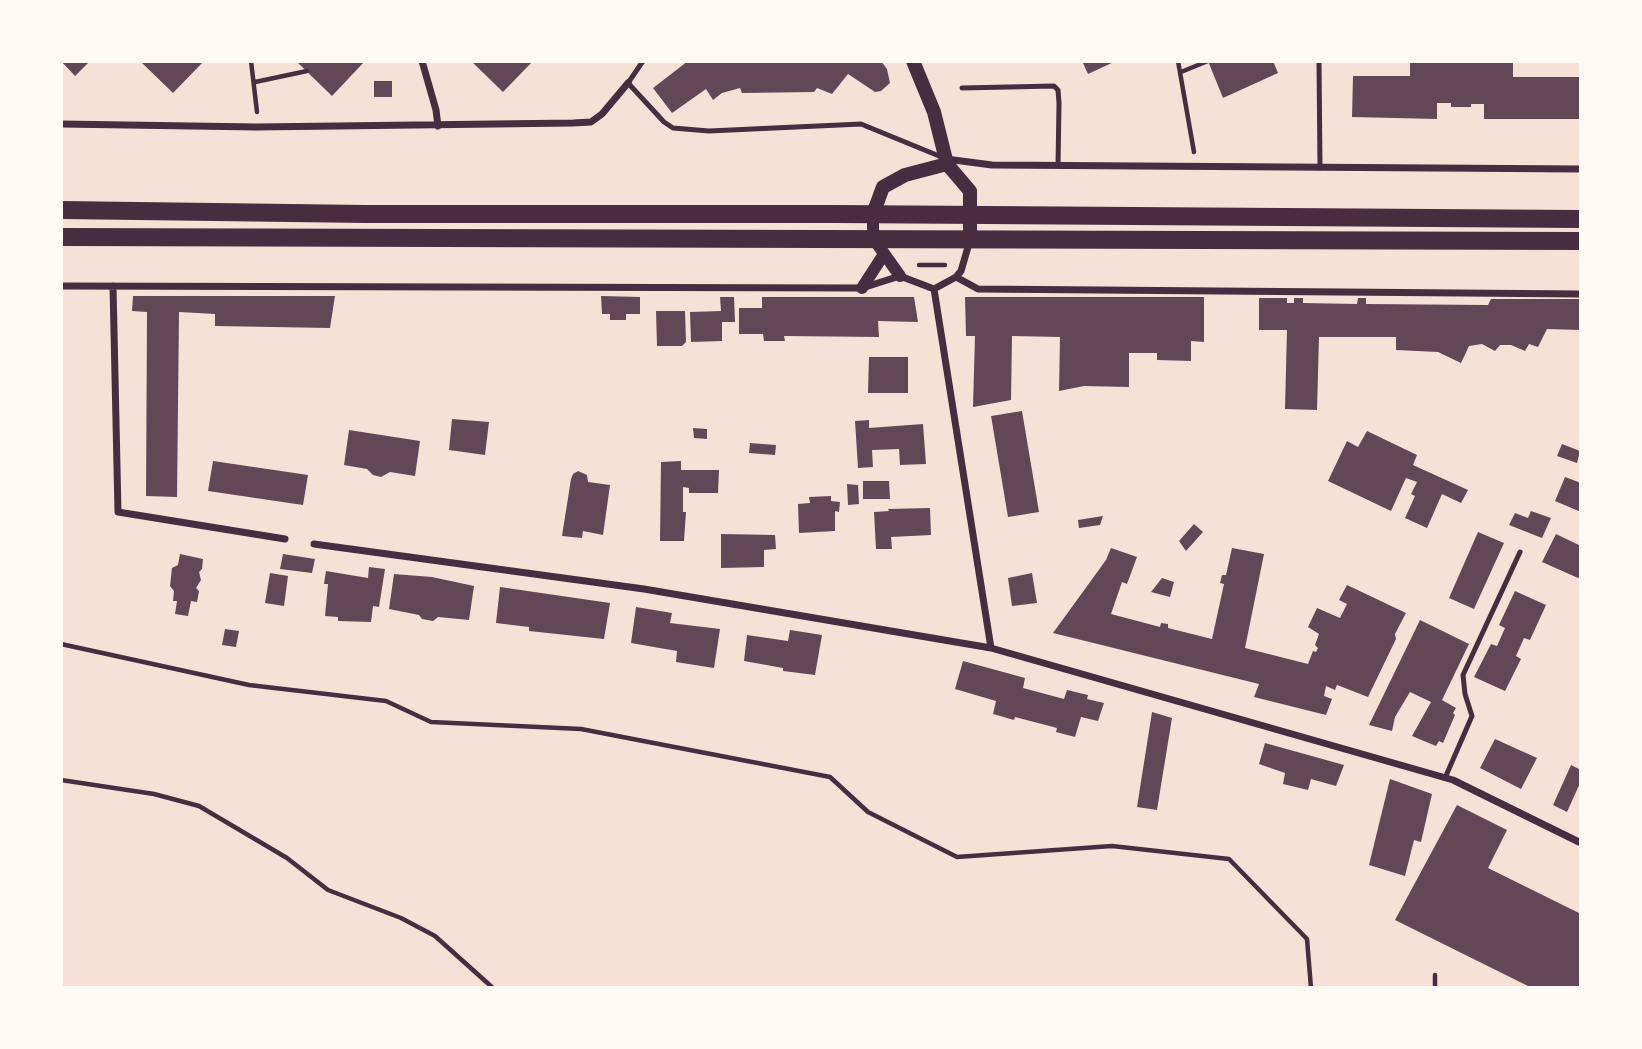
<!DOCTYPE html>
<html>
<head>
<meta charset="utf-8">
<style>
  body { margin:0 }
  #map { position:relative; width:1642px; height:1049px; overflow:hidden; background:#f7e1d7; font-family:Barlow,sans-serif }
  canvas { display:block }
  .frame { position:absolute; inset:0; border:63px solid #fffaf5; pointer-events:none }
</style>
</head>
<body>
<div id="map">
<canvas width="1642" height="1049"></canvas>
<div class="frame"></div>
</div>
<script>
const context = document.querySelector('canvas').getContext('2d');
context.lineJoin = 'round';
function fill(path, color) {
  context.fillStyle = color;
  context.fill(path, 'evenodd');
}
function poly(rows) {
  const path = new Path2D();
  for (const r of rows) {
    path.moveTo(r[0], r[1]);
    for (let i = 2; i < r.length; i += 2) path.lineTo(r[i], r[i + 1]);
  }
  return path;
}
function strokePath(path, color, width, dash) {
  context.strokeStyle = color;
  context.lineWidth = width;
  context.lineCap = dash ? 'butt' : 'round';
  context.setLineDash(dash || []);
  context.stroke(path);
}
fill(poly([
  [61,61,90,61,75,76],
  [140,61,204,61,173,93],
  [296,61,365,61,332,96],
  [471,61,533,61,503,92],
  [688,61,881,61,887,69,890,83,881,91,875,92,848,74,832,94,817,88,814,92,742,93,740,88,722,93,713,100,706,89,672,113,653,88],
  [1082,61,1116,61,1088,74],
  [1208,61,1273,61,1278,73,1223,98],
  [1410,61,1513,61,1513,77,1581,77,1581,119,1484,119,1484,104,1471,104,1471,107,1451,107,1451,103,1437,103,1437,119,1352,117,1353,76,1410,76],
  [374,81,392,81,392,97,374,97],
  [133,296,335,296,330,328,215,326,215,314,179,312,177,497,146,496,147,312,132,311],
  [601,296,640,297,640,314,626,314,626,320,610,320,610,314,602,314],
  [720,297,734,297,735,322,722,322,722,341,691,342,690,312,721,311],
  [762,297,914,297,918,322,878,321,879,337,784,336,785,341,764,341,763,334,739,334,739,308,762,308],
  [965,297,1204,297,1204,342,1191,341,1191,361,1157,360,1157,353,1129,353,1129,387,1084,386,1059,391,1060,337,1012,336,1011,400,973,407,975,336,966,336],
  [1259,298,1287,298,1287,303,1294,303,1294,298,1303,298,1303,303,1357,304,1358,298,1366,298,1366,304,1488,305,1491,299,1581,299,1581,330,1547,329,1538,347,1529,344,1525,351,1511,345,1500,345,1495,351,1482,344,1469,346,1461,363,1438,352,1396,350,1396,337,1319,337,1317,410,1285,409,1287,330,1259,330],
  [656,311,685,311,686,342,682,346,657,346],
  [869,357,908,357,908,393,868,393],
  [1022,411,1039,512,1008,517,991,416],
  [452,419,489,422,485,455,449,450],
  [869,420,869,428,923,424,926,464,900,465,899,449,872,450,873,467,858,468,855,421],
  [693,428,707,429,707,439,694,438],
  [349,430,420,441,415,476,390,472,381,477,373,475,367,469,344,465],
  [1367,431,1417,455,1413,465,1468,490,1461,503,1442,494,1427,528,1405,518,1415,496,1411,494,1417,482,1406,478,1391,511,1328,481,1347,441,1358,447],
  [750,443,776,445,775,455,749,453],
  [1562,444,1580,451,1577,463,1557,456],
  [213,461,308,475,303,505,208,491],
  [681,461,681,470,719,470,718,493,689,493,689,488,683,487,683,512,686,512,684,541,660,541,661,462],
  [578,471,587,475,588,482,610,485,603,535,583,531,582,538,562,536,571,479,573,474],
  [1565,477,1581,483,1581,512,1555,501],
  [863,481,889,481,890,499,863,499],
  [847,484,858,485,859,504,848,505],
  [831,496,831,501,840,502,839,512,835,511,835,531,799,533,798,504,810,503,809,497],
  [930,508,931,535,891,537,892,549,876,549,874,512,889,511,888,509],
  [1531,511,1551,518,1542,538,1509,525,1515,513,1528,518],
  [1103,516,1100,525,1079,528,1078,520],
  [1194,524,1203,532,1186,551,1179,541],
  [1478,532,1504,543,1474,609,1449,598],
  [721,534,775,535,776,549,764,550,764,567,721,568],
  [1556,534,1581,546,1581,575,1578,578,1542,562],
  [1111,548,1137,557,1127,584,1122,582,1111,614,1160,627,1161,623,1168,624,1168,628,1212,639,1224,584,1220,583,1222,575,1226,575,1232,548,1264,554,1245,648,1308,664,1313,651,1316,652,1318,648,1315,645,1319,634,1308,627,1317,608,1340,618,1347,604,1339,600,1347,585,1406,613,1395,634,1396,639,1368,697,1337,685,1335,690,1326,686,1324,696,1332,699,1326,715,1254,697,1259,684,1053,633,1106,560],
  [180,554,203,559,202,569,199,572,201,580,196,588,199,591,197,602,191,601,188,616,175,614,177,601,173,601,174,591,170,586,172,568,178,565],
  [283,554,315,559,312,573,280,569],
  [369,567,385,569,379,607,373,606,371,622,338,621,338,617,325,616,328,584,324,584,326,571,368,578],
  [270,573,288,576,284,606,265,603],
  [1032,573,1037,603,1012,606,1008,578],
  [394,574,432,577,474,586,469,620,438,617,433,621,422,619,419,615,389,609],
  [1162,578,1174,582,1170,597,1151,592],
  [500,587,610,603,604,639,529,631,529,627,496,623],
  [1515,591,1546,605,1530,640,1524,638,1516,656,1521,659,1505,691,1474,677,1491,644,1497,646,1505,628,1499,625],
  [636,607,672,613,670,623,720,629,714,668,676,662,677,651,631,643],
  [1420,620,1469,644,1442,700,1456,708,1453,713,1455,715,1443,743,1439,741,1436,746,1412,736,1431,702,1410,692,1395,717,1392,731,1369,725],
  [225,629,239,631,236,647,222,645],
  [790,630,822,635,815,675,783,671,783,668,744,661,747,635,788,641],
  [963,661,1025,678,1023,688,1064,699,1067,690,1088,695,1087,699,1104,703,1098,721,1081,717,1075,737,1056,732,1057,728,1015,717,1014,720,993,714,996,701,955,689],
  [1152,712,1172,718,1157,810,1137,807],
  [1495,739,1537,758,1521,789,1480,768],
  [1265,743,1344,765,1336,786,1311,779,1308,790,1283,784,1285,773,1259,764],
  [1571,765,1581,770,1581,781,1567,812,1553,805],
  [1390,779,1432,794,1421,842,1414,840,1405,876,1369,865],
  [1457,805,1507,830,1488,868,1581,914,1581,988,1532,988,1395,920]
]), '#644757');
strokePath(poly([
  [251,61,257,112],
  [1178,61,1194,152],
  [1181,72,1208,61],
  [255,82,307,71],
  [919,265,945,265],
  [61,644,249,685,386,701,431,722,581,729,830,777,868,812,957,857,1112,846,1229,859,1307,939,1311,988],
  [61,780,154,794,199,806,287,858,328,890,401,918,435,936,493,988],
  [1435,975,1435,988]
]), '#4a2c40', 4.5);
strokePath(poly([
  [643,61,628,83,664,122,673,128,709,131,861,124,944,158],
  [1319,61,1320,168],
  [962,88,1054,86,1058,90,1059,103,1058,166],
  [1445,778,1472,716,1465,694,1463,675,1520,552]
]), '#4a2c40', 5);
strokePath(poly([
  [422,61,436,110,438,126],
  [61,124,257,127,573,123,591,122,602,114,628,83],
  [946,159,992,165,1581,169],
  [956,277,978,289,1581,294],
  [61,286,862,288,900,276,934,289],
  [113,286,118,512,285,539],
  [934,289,991,648],
  [934,289,956,277,961,271,970,240],
  [314,544,644,589,991,648,1453,780,1581,843]
]), '#4a2c40', 7);
strokePath(poly([
  [873,214,873,238,900,276],
  [862,288,884,254]
]), '#4a2c40', 12);
strokePath(poly([
  [913,61,934,112,947,164,970,191,970,240],
  [873,214,883,187,905,175,947,164]
]), '#4a2c40', 14);
strokePath(poly([
  [61,210,366,214,836,214,1581,219],
  [61,237,1581,241]
]), '#4a2c40', 18);
</script>
</body>
</html>
